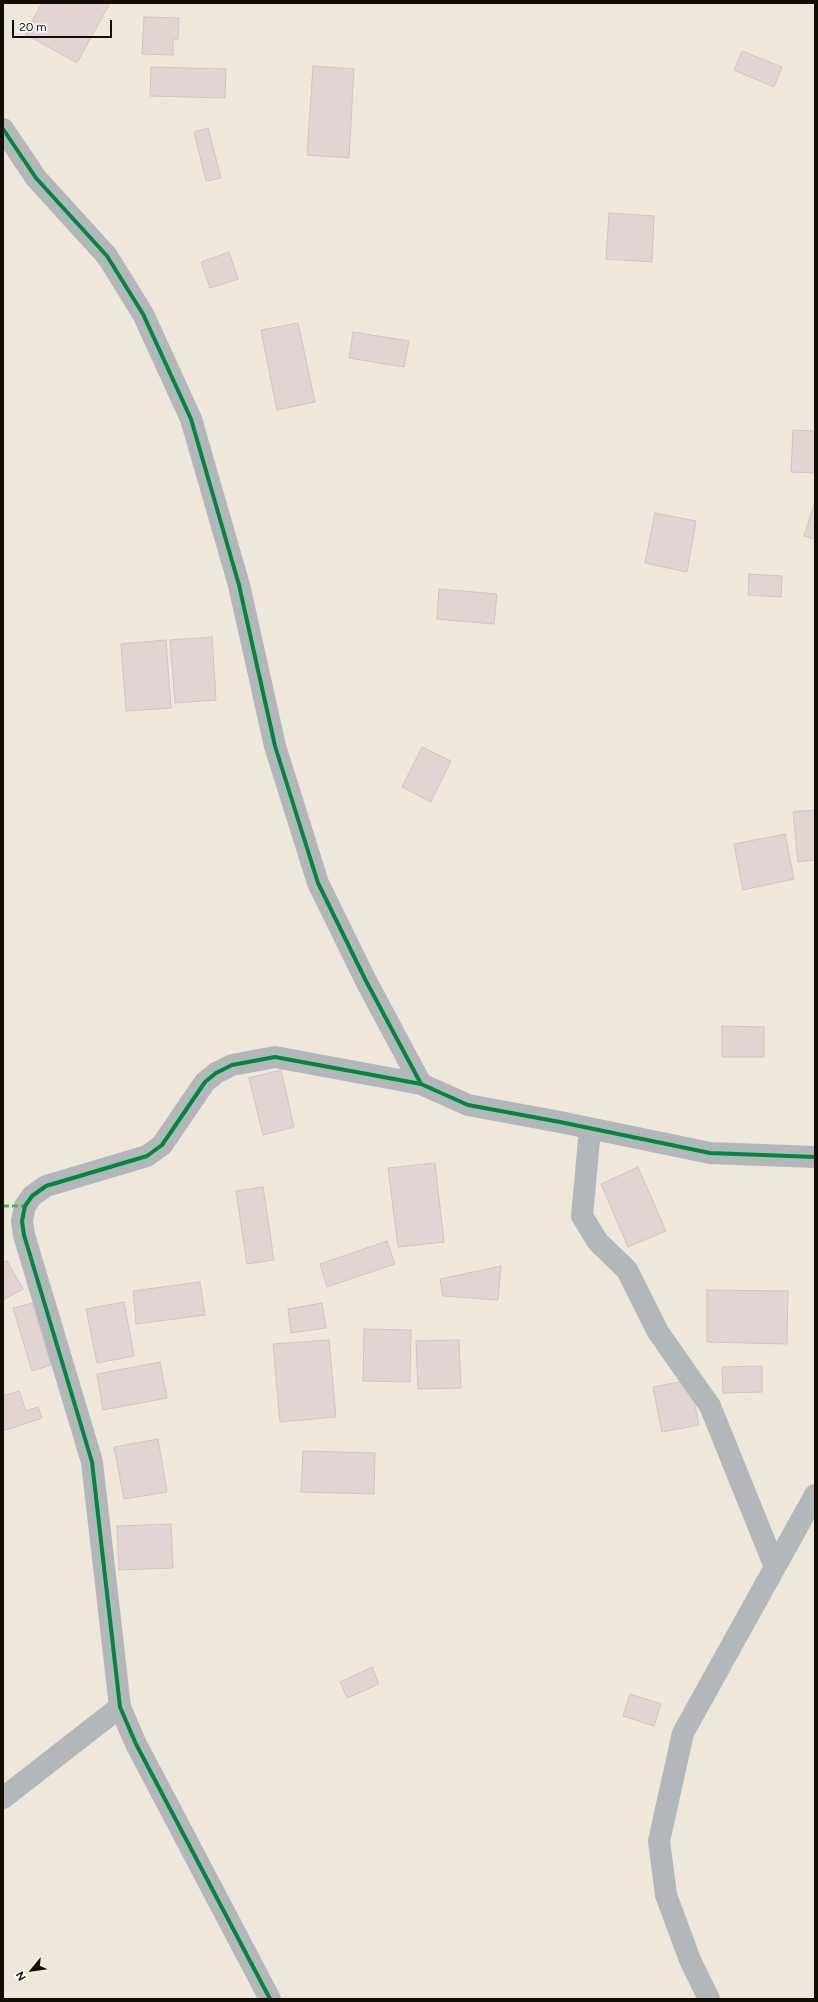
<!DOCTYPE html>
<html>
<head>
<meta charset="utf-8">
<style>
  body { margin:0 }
  #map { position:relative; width:818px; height:2002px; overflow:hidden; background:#eee7da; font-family:Figtree,sans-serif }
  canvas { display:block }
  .frame { position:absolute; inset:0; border:4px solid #120e06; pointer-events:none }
  .north { position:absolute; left:12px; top:1950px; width:40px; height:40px; -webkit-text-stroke:3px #fff; paint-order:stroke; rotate:241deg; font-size:11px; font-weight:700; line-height:16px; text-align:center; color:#120e06 }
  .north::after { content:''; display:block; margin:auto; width:14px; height:18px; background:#120e06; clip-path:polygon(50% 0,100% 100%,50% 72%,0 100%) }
  .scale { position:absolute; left:12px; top:20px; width:100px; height:18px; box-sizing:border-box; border:2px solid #120e06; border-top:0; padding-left:5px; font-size:12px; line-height:14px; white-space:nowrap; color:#120e06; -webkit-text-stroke:3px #fff; paint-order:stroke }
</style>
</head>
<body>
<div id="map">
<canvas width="818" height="2002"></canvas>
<div class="frame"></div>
<div class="north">N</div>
<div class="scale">20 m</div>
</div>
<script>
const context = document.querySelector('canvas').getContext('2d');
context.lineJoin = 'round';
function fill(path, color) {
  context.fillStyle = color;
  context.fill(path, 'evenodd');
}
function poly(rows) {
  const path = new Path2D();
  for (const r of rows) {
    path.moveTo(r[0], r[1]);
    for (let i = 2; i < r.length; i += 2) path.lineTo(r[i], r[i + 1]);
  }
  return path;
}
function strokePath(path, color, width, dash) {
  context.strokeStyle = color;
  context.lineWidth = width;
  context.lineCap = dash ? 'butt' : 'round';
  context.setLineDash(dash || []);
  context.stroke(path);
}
const building = poly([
  [42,3,110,3,77,63,25,34,42,3],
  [144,17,179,18,178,39,173,39,173,55,142,54,144,17],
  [742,51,782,67,774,87,734,70,742,51],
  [313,66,354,69,349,158,307,155,313,66],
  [151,67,226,69,225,98,150,96,151,67],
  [208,128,221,178,206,181,194,132,208,128],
  [609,213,654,216,652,262,606,259,609,213],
  [229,252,238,279,210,288,201,262,229,252],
  [298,323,315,402,277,410,261,330,298,323],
  [353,332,409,341,404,367,349,358,353,332],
  [793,430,815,431,815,473,791,472,793,430],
  [815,501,815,539,804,536,815,501],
  [655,513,696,521,687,572,645,563,655,513],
  [749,574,782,576,781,597,748,595,749,574],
  [439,589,497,594,494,624,437,619,439,589],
  [212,637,216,700,175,703,170,640,212,637],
  [166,640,171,708,126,711,121,644,166,640],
  [422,747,451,761,431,802,402,787,422,747],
  [815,810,815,860,798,862,793,812,815,810],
  [785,834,794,879,743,890,734,844,785,834],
  [722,1026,764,1027,764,1057,722,1057,722,1026],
  [281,1070,294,1127,263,1135,249,1078,281,1070],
  [435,1163,444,1242,398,1247,388,1168,435,1163],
  [638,1167,666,1231,628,1247,601,1184,638,1167],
  [263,1187,274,1260,247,1264,236,1191,263,1187],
  [387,1241,395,1264,327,1287,320,1264,387,1241],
  [7,1261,23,1289,3,1300,3,1263,7,1261],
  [501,1266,498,1300,443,1296,440,1279,501,1266],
  [200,1282,205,1315,136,1324,133,1291,200,1282],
  [707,1290,788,1291,787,1344,707,1342,707,1290],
  [124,1302,134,1356,97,1363,86,1309,124,1302],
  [32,1303,51,1365,32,1371,13,1308,32,1303],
  [322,1303,326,1328,291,1333,288,1309,322,1303],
  [364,1329,411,1330,410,1382,363,1381,364,1329],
  [329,1340,336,1417,280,1422,273,1344,329,1340],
  [459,1340,461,1388,418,1389,416,1341,459,1340],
  [160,1362,167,1398,103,1410,97,1374,160,1362],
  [762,1366,762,1392,723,1393,722,1367,762,1366],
  [690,1380,699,1425,662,1432,653,1387,690,1380],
  [19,1391,26,1411,38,1407,42,1418,3,1431,3,1396,19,1391],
  [158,1439,167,1492,124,1499,114,1447,158,1439],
  [303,1451,375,1453,374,1494,301,1492,303,1451],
  [171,1524,173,1568,119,1570,117,1526,171,1524],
  [372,1667,379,1684,347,1698,340,1682,372,1667],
  [630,1694,661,1704,654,1726,623,1716,630,1694]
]);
fill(building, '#e1d4d3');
strokePath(building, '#cec5c2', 1);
strokePath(poly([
  [3,129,36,178,107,256,143,314,191,419,239,585,275,746,318,883,366,981,421,1084],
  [590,1129,582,1216,598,1242,627,1270,658,1332,710,1406,775,1567],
  [3,1798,120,1707],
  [270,1999,136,1744,120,1707,92,1462,24,1235,22,1221,25,1206,32,1196,46,1186,147,1156,162,1145,205,1082,216,1073,232,1065,275,1057,421,1084,468,1105,560,1122,710,1153,815,1157],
  [709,1999,690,1960,666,1895,659,1841,683,1733,815,1495]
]), '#b2b8b9', 22);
strokePath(poly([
  [3,1206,25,1206]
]), '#54b044', 3, [6, 3]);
strokePath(poly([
  [3,129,36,178,107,256,143,314,191,419,239,585,275,746,318,883,366,981,421,1084],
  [270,1999,136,1744,120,1707,92,1462,24,1235,22,1221,25,1206,32,1196,46,1186,147,1156,162,1145,205,1082,216,1073,232,1065,275,1057,421,1084,468,1105,560,1122,710,1153,815,1157]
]), '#00873e', 4);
</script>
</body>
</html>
